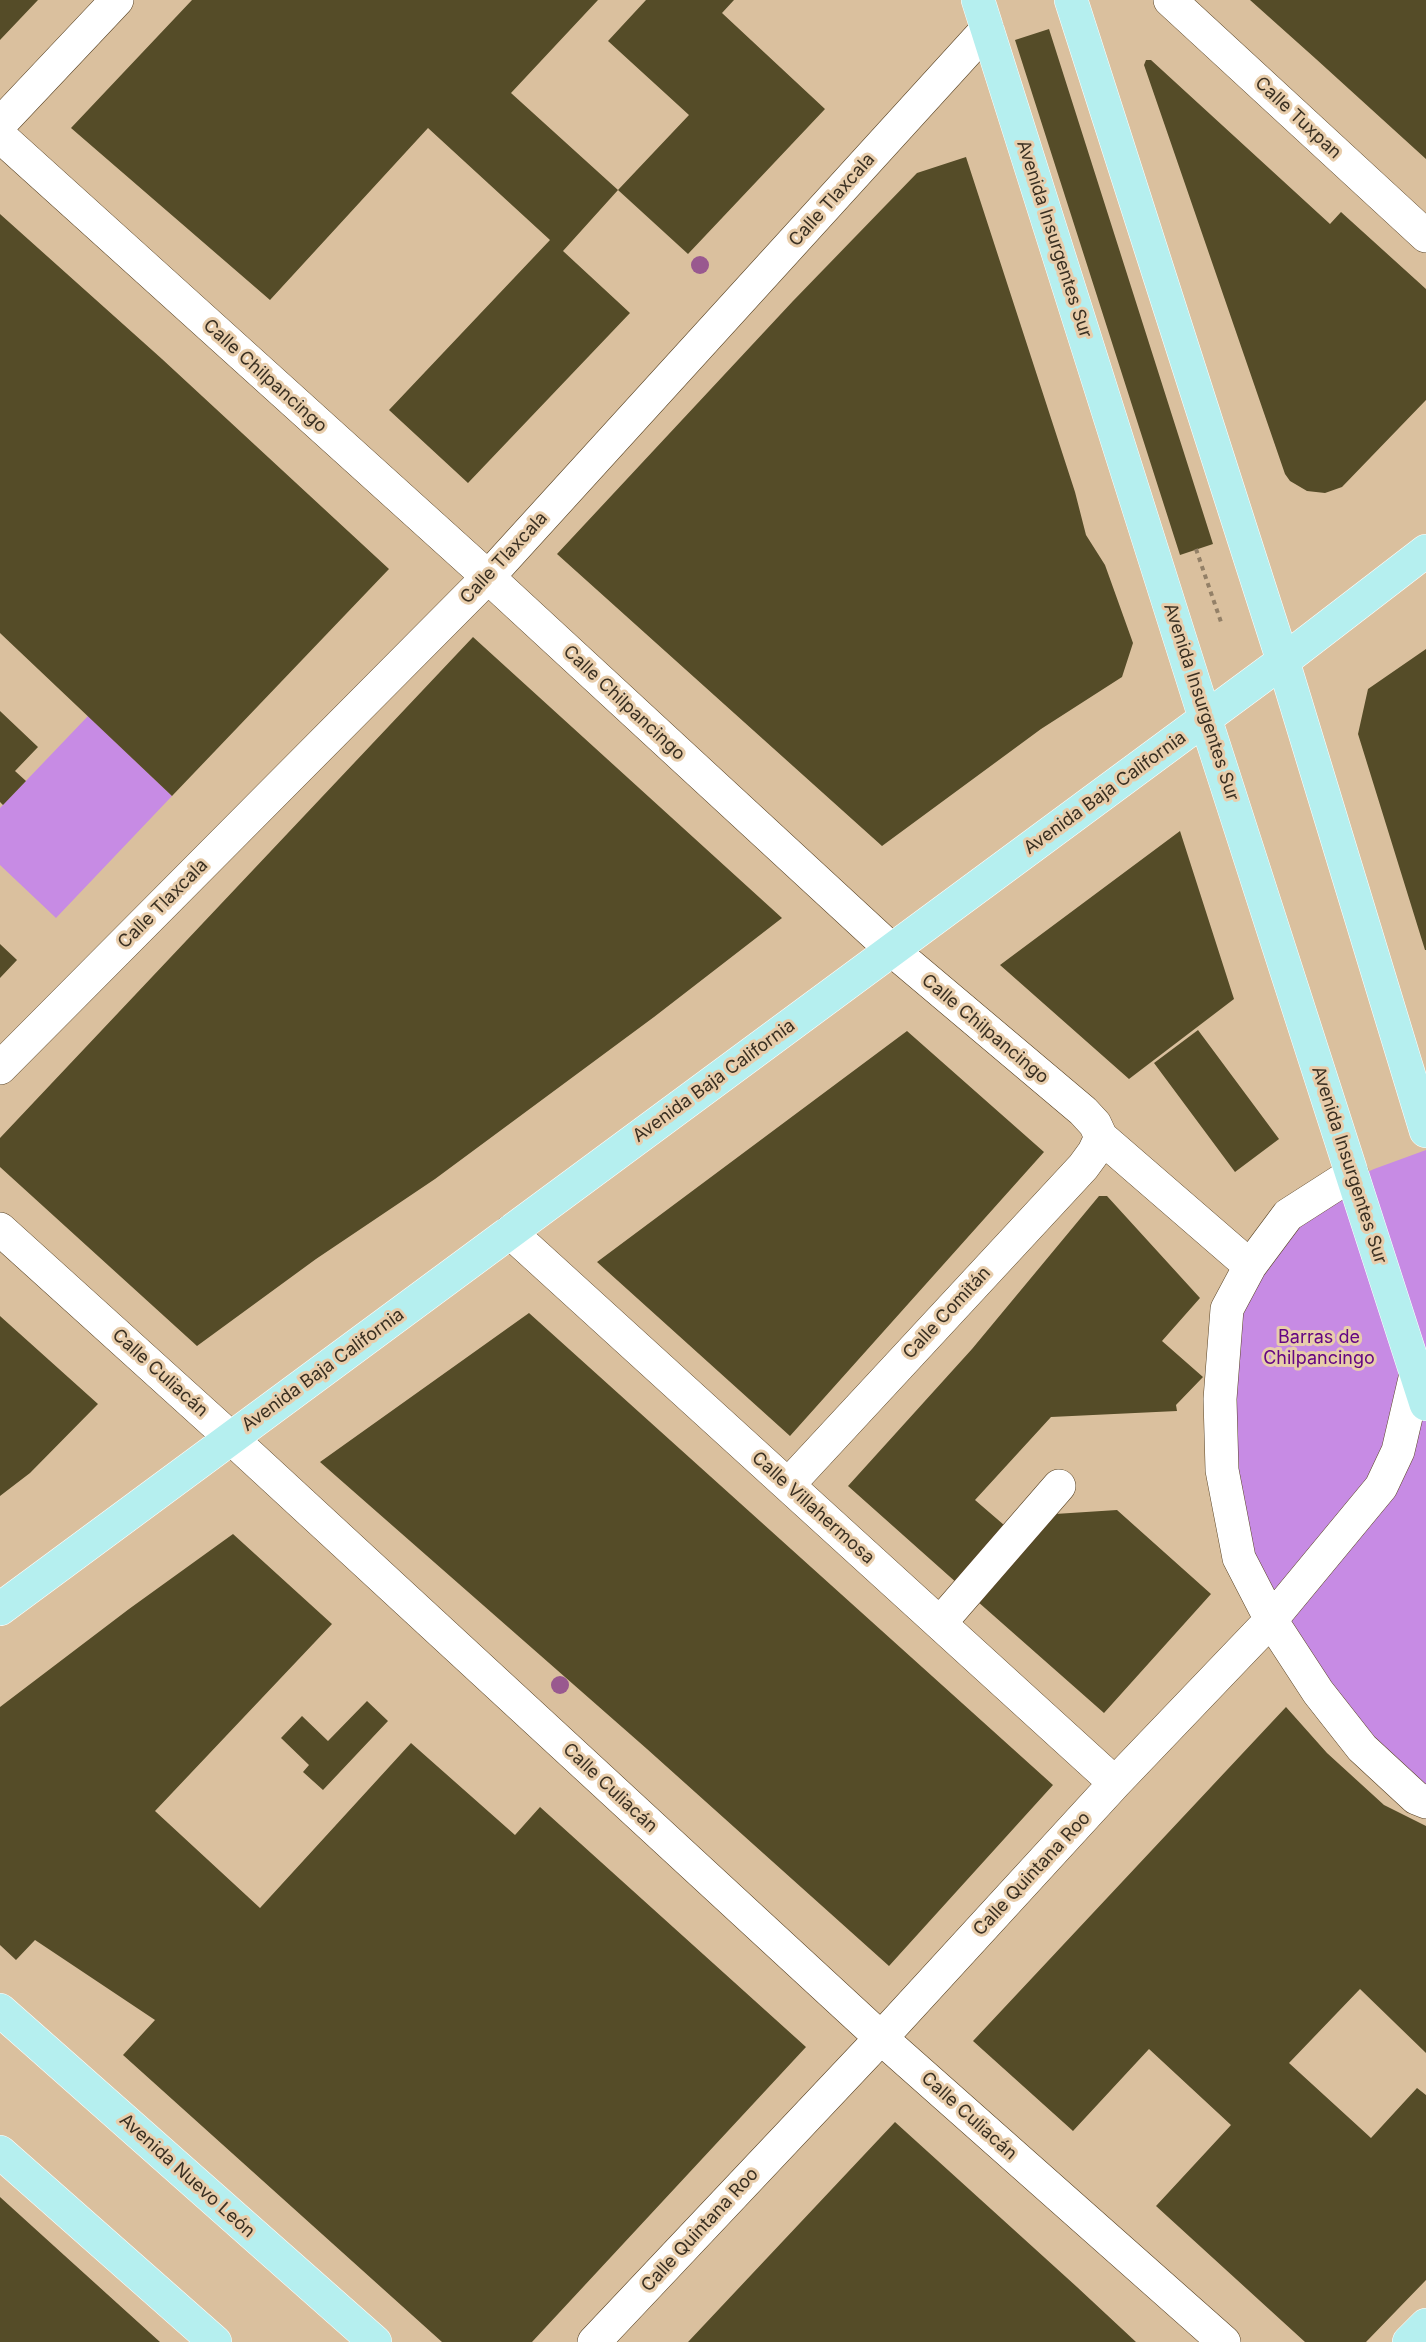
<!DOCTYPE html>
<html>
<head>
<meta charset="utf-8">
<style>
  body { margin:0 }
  canvas { display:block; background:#dac09e }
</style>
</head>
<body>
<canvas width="1426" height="2342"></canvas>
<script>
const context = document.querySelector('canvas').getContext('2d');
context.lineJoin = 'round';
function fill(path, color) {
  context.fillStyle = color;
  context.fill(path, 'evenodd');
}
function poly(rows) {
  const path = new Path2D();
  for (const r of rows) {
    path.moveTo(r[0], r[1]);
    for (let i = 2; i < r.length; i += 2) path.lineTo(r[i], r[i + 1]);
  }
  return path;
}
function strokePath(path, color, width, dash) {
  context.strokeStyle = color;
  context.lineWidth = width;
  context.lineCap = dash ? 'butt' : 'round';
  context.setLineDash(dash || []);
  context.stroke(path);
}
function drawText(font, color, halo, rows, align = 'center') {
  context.font = font + ' Inter,sans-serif';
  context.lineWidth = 6;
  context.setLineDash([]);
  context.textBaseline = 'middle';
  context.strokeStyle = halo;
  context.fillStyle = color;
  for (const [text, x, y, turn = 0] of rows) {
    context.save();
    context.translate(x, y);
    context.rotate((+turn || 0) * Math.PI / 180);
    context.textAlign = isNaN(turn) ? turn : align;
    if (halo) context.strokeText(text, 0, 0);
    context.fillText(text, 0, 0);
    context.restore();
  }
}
fill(poly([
  [88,716,172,796,56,918,0,865,0,808],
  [1426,1150,1426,1800,1260,1597,1210,1362,1277,1230,1322,1193,1374,1169]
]), '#c78be4');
fill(poly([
  [0,0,38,0,0,40],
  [192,0,598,0,511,93,618,190,563,251,630,313,468,483,389,410,550,240,428,128,270,300,71,128],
  [646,0,734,0,722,13,825,109,688,254,618,190,689,115,608,41],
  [1250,0,1426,0,1426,159,1316,59],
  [1049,29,1213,544,1180,555,1015,40],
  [1146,60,1151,60,1330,224,1341,212,1426,289,1426,400,1342,487,1325,493,1307,491,1290,481,1285,474,1144,65],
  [966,157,1075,492,1086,535,1105,565,1133,643,1122,677,1041,729,882,846,557,554,793,301,917,173],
  [0,214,162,359,389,569,172,796,0,633],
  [473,637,782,918,654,1017,435,1179,316,1259,197,1346,0,1167,0,1138],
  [1426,649,1426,950,1425,950,1358,734,1368,689],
  [0,711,38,747,15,771,26,781,3,805,0,802],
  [1180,831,1234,999,1129,1079,1000,965],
  [0,944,17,960,0,978],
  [1198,1030,1279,1139,1235,1172,1154,1063],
  [907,1031,1044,1152,790,1436,597,1262],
  [1099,1196,1107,1196,1200,1298,1162,1341,1203,1377,1176,1405,1177,1411,1051,1417,975,1500,1004,1525,958,1584,848,1486,972,1349],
  [529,1313,1053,1785,889,1966,647,1749,320,1462],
  [0,1316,98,1404,30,1473,0,1496],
  [1117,1510,1211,1594,1104,1713,977,1601,1055,1514],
  [233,1534,332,1624,155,1811,260,1908,411,1743,515,1835,540,1807,806,2047,532,2342,442,2342,123,2055,155,2020,35,1940,16,1960,0,1945,0,1707,129,1609],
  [367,1701,388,1721,323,1790,303,1772,309,1765,281,1738,302,1716,328,1741],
  [1286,1707,1327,1753,1384,1805,1426,1826,1426,2053,1360,1989,1289,2063,1371,2138,1417,2088,1426,2095,1426,2280,1366,2342,1305,2342,1156,2206,1231,2125,1149,2049,1073,2131,973,2041],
  [895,2122,1077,2287,1136,2342,688,2342],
  [0,2197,54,2246,160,2342,0,2342]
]), '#554c28');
const minor = poly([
  [1170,0,1426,236],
  [0,124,117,0],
  [0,136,488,577,892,950,1083,1111,1095,1124,1101,1137,1250,1266],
  [0,1068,488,577,987,29],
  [1352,1174,1288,1215,1250,1266,1227,1309,1220,1399,1222,1470,1239,1558,1271,1620,1318,1692,1362,1748,1416,1798,1426,1802],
  [0,1229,231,1438,881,2038,1224,2342],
  [510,1232,1115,1783],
  [788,1485,1083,1167,1094,1152,1101,1137],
  [940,1623,1059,1486],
  [594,2342,881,2038,1115,1783,1271,1620,1381,1487,1398,1451,1416,1374]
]);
const major = poly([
  [978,0,1205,718,1426,1404],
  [1071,0,1283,661,1426,1131],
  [0,1609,1283,661,1426,551],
  [0,2010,375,2342],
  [0,2152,215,2342],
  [1409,2342,1426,2325]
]);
strokePath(minor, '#584223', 34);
strokePath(major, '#fff', 34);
strokePath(poly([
  [1196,549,1221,622]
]), '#938067', 4, [4.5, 4.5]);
strokePath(minor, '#fff', 33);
strokePath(major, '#b5efef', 33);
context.fillStyle = '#99598f';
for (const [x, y] of [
  [700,265],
  [560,1685]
]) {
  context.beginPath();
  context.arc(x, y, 9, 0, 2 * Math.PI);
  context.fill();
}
drawText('18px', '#3a3022', '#e8cdab', [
  ["Calle Tuxpan",1298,118,43],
  ["Calle Tlaxcala",832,200,-48],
  ["Avenida Insurgentes Sur",1054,239,72],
  ["Calle Chilpancingo",265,376,42],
  ["Calle Tlaxcala",504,558,-47],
  ["Avenida Insurgentes Sur",1201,702,72],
  ["Calle Chilpancingo",624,703,43],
  ["Avenida Baja California",1105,793,-36],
  ["Calle Tlaxcala",163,904,-45],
  ["Calle Chilpancingo",985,1029,40],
  ["Avenida Baja California",714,1081,-36],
  ["Avenida Insurgentes Sur",1349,1165,72],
  ["Calle Comitán",947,1313,-47],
  ["Avenida Baja California",323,1370,-36],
  ["Calle Culiacán",160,1373,42],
  ["Calle Villahermosa",813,1508,42],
  ["Calle Culiacán",610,1788,43],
  ["Calle Quintana Roo",1032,1874,-47],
  ["Calle Culiacán",969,2116,42],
  ["Avenida Nuevo León",187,2176,42],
  ["Calle Quintana Roo",700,2230,-47]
]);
drawText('18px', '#640583', '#e8cdab', [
  ["Barras de",1319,1338],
  ["Chilpancingo",1319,1359]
]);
</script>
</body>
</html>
